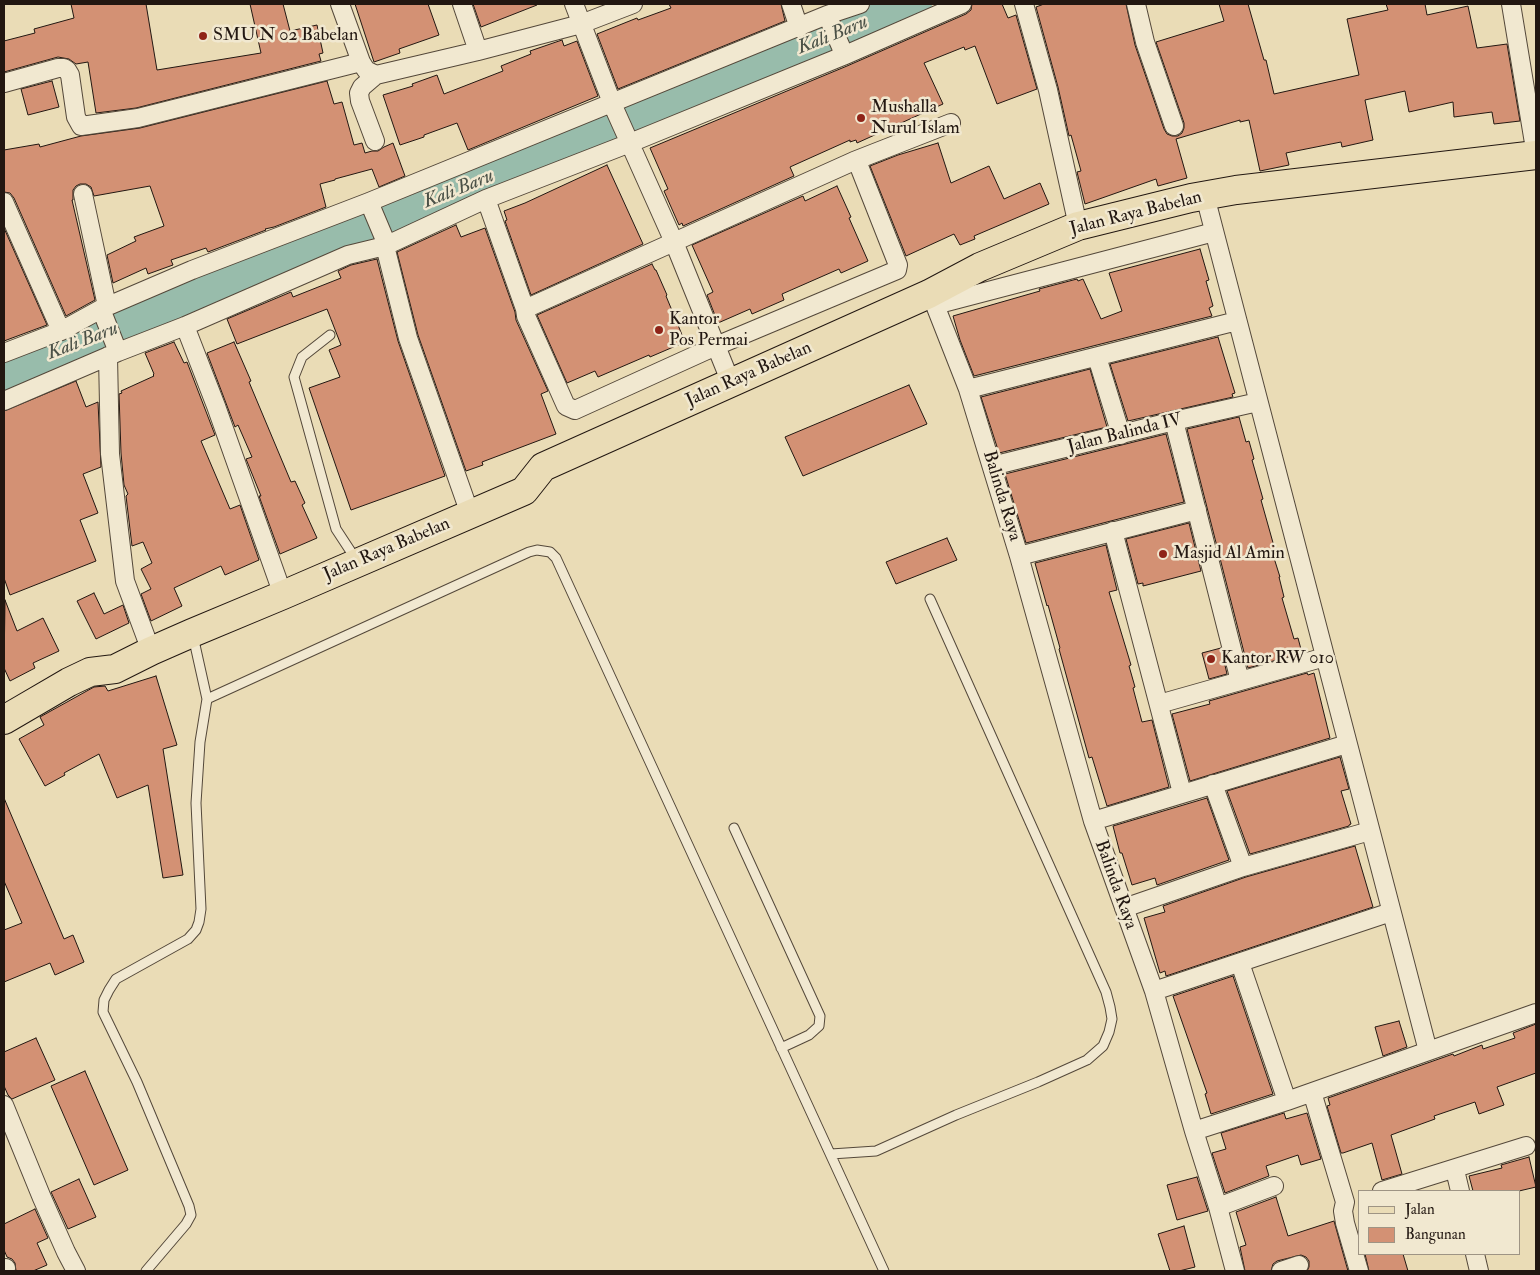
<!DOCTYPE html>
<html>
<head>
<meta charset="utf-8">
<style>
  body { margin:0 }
  #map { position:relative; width:1540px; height:1275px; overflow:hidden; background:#eadcb6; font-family:"IM FELL Double Pica",serif }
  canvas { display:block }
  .frame { position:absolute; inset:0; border:5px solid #221711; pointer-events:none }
  .legend { position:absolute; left:1358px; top:1190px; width:162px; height:65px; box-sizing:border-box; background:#f1e8d0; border:1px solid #9e9484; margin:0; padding:6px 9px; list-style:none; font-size:15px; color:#221711 }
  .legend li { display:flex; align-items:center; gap:10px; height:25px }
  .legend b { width:25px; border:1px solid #9e9484 }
</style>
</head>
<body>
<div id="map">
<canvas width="1540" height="1275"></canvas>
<div class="frame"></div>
<ul class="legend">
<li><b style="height:6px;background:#eadcb6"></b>Jalan</li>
<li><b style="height:14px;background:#d39174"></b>Bangunan</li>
</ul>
</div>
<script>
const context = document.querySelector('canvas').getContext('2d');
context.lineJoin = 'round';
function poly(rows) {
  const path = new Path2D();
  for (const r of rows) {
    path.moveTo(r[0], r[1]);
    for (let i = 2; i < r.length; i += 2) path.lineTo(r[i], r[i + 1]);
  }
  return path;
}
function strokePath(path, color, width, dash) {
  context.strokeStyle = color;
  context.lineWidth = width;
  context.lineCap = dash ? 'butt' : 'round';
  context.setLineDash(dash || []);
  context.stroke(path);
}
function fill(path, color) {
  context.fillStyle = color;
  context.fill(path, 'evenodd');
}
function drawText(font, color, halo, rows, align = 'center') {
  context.font = font + ' "IM FELL Double Pica",serif';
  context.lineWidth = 5;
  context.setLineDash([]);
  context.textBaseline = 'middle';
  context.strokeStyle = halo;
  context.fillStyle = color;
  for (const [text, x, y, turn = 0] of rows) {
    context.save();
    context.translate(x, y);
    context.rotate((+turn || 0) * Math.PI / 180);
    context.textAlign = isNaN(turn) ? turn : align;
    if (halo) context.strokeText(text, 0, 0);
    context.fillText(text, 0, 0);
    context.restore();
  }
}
strokePath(poly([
  [4,372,156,315,912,4]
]), '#98bcab', 40);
const building = poly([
  [71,4,146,4,157,70,261,53,250,4,283,4,290,31,317,25,323,53,319,54,321,61,136,108,96,113,88,62,76,64,69,59,58,57,4,72,4,41,35,33,34,29,74,18,71,4],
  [355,4,428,4,439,35,399,49,400,53,374,62,355,4],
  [473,4,537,4,537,5,481,27,473,4],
  [669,4,781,4,785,21,618,89,597,34,637,18,638,20,671,8,669,4],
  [972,4,1002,4,1008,18,1016,15,1037,89,997,104,975,46,965,50,964,47,924,63,943,104,857,143,856,140,850,142,850,140,790,167,794,176,683,226,682,223,679,225,664,191,668,189,650,148,847,66,966,14,971,10,972,4],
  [1044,4,1126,4,1135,45,1164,129,1167,134,1172,136,1178,136,1182,133,1184,128,1184,123,1156,42,1224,21,1219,4,1248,4,1264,60,1266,60,1274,94,1359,75,1347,19,1388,10,1386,4,1425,4,1427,15,1468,6,1477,48,1507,44,1520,121,1494,124,1492,112,1454,117,1453,102,1409,112,1405,91,1365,100,1373,140,1342,147,1341,142,1286,153,1289,165,1260,171,1249,120,1240,122,1240,120,1176,139,1187,178,1158,186,1156,179,1085,204,1077,172,1081,171,1071,135,1069,136,1058,87,1036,7,1044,4],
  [562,40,564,46,577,41,598,96,468,150,457,123,424,135,424,137,400,145,383,95,413,86,412,84,437,75,444,94,503,71,501,66,531,54,530,51,562,40],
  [52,81,59,107,28,115,21,89,52,81],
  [327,81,334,104,342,102,354,145,362,143,365,153,372,151,378,151,384,147,393,143,405,176,379,187,372,169,335,179,335,180,320,184,326,207,274,227,265,229,266,230,208,252,206,248,171,260,173,265,148,274,146,268,113,283,107,255,136,241,134,237,164,226,150,186,94,196,91,187,86,184,80,184,76,186,73,190,73,200,72,200,95,300,66,316,14,198,10,193,4,192,4,150,39,144,40,147,81,136,140,128,327,81],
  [938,143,951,183,989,166,1004,199,1040,183,1049,204,974,236,975,239,960,245,954,234,906,256,870,166,898,155,938,143],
  [607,165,643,244,531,295,505,221,507,220,504,211,525,203,607,165],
  [837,186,851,217,849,218,868,261,841,273,839,269,782,294,784,300,752,314,750,309,718,323,707,295,713,292,692,245,803,196,805,201,837,186],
  [456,225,461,237,485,228,515,312,516,320,548,391,541,394,556,434,482,462,483,465,466,471,418,335,397,252,456,225],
  [4,228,47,325,4,341,4,228],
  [1200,249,1209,280,1206,281,1213,306,1209,308,1212,316,974,376,960,340,953,316,1040,291,1039,289,1077,279,1078,281,1083,279,1101,319,1122,311,1109,273,1200,249],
  [377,259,398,341,445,476,351,510,309,388,340,377,329,350,341,345,327,309,237,344,227,319,291,292,293,297,341,278,338,271,351,265,377,259],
  [652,264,655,270,656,270,667,295,666,296,685,342,650,357,649,355,598,377,595,371,567,383,537,315,652,264],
  [1218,337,1235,393,1232,394,1233,397,1128,421,1110,364,1218,337],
  [174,342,184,363,187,362,215,435,201,441,230,509,240,505,259,560,225,575,221,566,174,588,182,606,151,621,141,594,151,589,141,569,152,563,143,542,132,546,126,496,128,494,124,485,121,453,119,394,122,393,121,391,154,376,153,375,154,374,145,353,174,342],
  [234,342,251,381,249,382,291,482,295,481,305,503,302,505,317,538,280,554,259,496,261,496,246,459,252,457,238,425,235,427,207,353,234,342],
  [1090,369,1107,427,999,453,981,397,1090,369],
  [76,381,86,407,98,402,101,467,83,474,98,513,80,520,96,561,10,595,4,578,4,411,76,381],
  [909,385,927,424,803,476,785,437,909,385],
  [1239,417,1246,442,1249,441,1254,459,1252,460,1263,499,1261,500,1277,557,1274,558,1280,577,1279,577,1284,597,1282,598,1294,639,1298,638,1302,653,1248,668,1187,429,1239,417],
  [1166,434,1184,502,1026,543,1005,474,1166,434],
  [1189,523,1201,571,1143,586,1143,583,1138,584,1126,539,1189,523],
  [947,538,957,560,896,584,886,562,947,538],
  [1106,545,1117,590,1109,592,1131,665,1129,666,1135,687,1133,688,1142,722,1152,720,1169,787,1107,806,1092,757,1089,758,1059,649,1060,648,1048,605,1047,606,1035,563,1106,545],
  [94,593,104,614,123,605,129,623,96,639,77,601,94,593],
  [5,600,17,631,43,618,59,651,33,663,35,668,10,681,4,668,5,600],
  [1221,648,1227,674,1209,679,1202,653,1221,648],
  [1307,673,1308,675,1314,673,1330,738,1190,781,1172,714,1210,704,1209,701,1307,673],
  [156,676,177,745,163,749,183,875,163,878,148,785,117,798,99,754,64,773,65,775,45,786,19,739,44,725,40,717,94,687,105,686,108,691,156,676],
  [1340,757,1349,789,1341,791,1351,824,1349,825,1349,826,1250,854,1227,791,1340,757],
  [4,798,64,939,73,935,84,962,55,975,50,963,4,982,4,930,22,923,4,881,4,798],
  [1207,798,1229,860,1157,885,1155,878,1132,885,1122,853,1120,853,1113,826,1207,798],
  [1355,846,1373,907,1166,976,1165,971,1160,973,1144,918,1165,912,1163,906,1246,877,1355,846],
  [1233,976,1273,1094,1211,1114,1205,1094,1207,1093,1173,996,1233,976],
  [1399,1021,1407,1047,1383,1056,1375,1027,1399,1021],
  [1536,1024,1536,1073,1497,1087,1504,1105,1479,1114,1475,1102,1434,1116,1435,1119,1391,1135,1402,1174,1382,1180,1372,1143,1343,1153,1341,1153,1327,1106,1330,1105,1328,1098,1453,1054,1454,1056,1482,1045,1483,1049,1515,1038,1513,1033,1536,1024],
  [36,1038,55,1080,12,1099,8,1095,4,1086,4,1052,36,1038],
  [85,1071,128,1170,94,1185,51,1086,85,1071],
  [1284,1113,1286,1119,1307,1113,1321,1159,1301,1165,1298,1155,1266,1166,1269,1176,1225,1193,1212,1153,1226,1149,1221,1133,1284,1113],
  [1529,1157,1536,1187,1519,1191,1473,1191,1469,1176,1502,1168,1501,1165,1529,1157],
  [1197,1177,1208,1211,1177,1220,1167,1185,1197,1177],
  [79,1179,96,1217,68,1229,51,1192,79,1179],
  [1276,1197,1288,1236,1334,1221,1348,1271,1307,1271,1309,1267,1309,1261,1306,1257,1301,1255,1277,1261,1273,1264,1271,1271,1245,1271,1240,1247,1246,1245,1236,1212,1276,1197],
  [35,1209,48,1238,37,1243,47,1265,33,1271,16,1271,15,1263,12,1259,7,1257,4,1250,4,1224,35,1209],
  [1184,1226,1195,1267,1179,1271,1170,1271,1158,1234,1184,1226],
  [1365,1254,1403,1254,1408,1271,1369,1271,1365,1254]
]);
fill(building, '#d39174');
strokePath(building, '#221711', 1);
const lane = poly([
  [330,335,302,357,294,377,336,529,357,561],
  [207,699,529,552,537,550,550,552,556,558,884,1271],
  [734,828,820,1016,819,1026,809,1035,781,1048],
  [831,1154,876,1151,956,1115,1038,1082,1087,1060,1103,1046,1109,1032,1112,1019,1110,1007,1106,992,930,599],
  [146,1271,186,1224,191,1215,189,1206,137,1082,103,1012,104,1000,109,990,116,979,188,939,196,930,199,922,201,909,196,803,200,742,207,699,193,636]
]);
const street = poly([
  [340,4,361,62,366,70,376,75,478,51,581,24,633,4],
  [462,4,478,51],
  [574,4,614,108,674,242,731,383],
  [791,4,799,28],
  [1024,4,1048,90,1078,226],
  [1136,4,1145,42,1174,126],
  [1511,4,1536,155],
  [827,15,841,47,843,56],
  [4,83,58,68,64,68,67,70,70,75,76,117,81,126,138,118,361,62],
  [375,141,360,101,359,93,362,87,376,75],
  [83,194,107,306],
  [1205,196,1428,1051],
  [486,199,525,309,526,316,566,406,575,410,716,346,897,270,898,265,857,161],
  [4,202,61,331],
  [369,202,385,240,385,246,408,338,470,514],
  [929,294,935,305,968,389,1019,556,1093,821,1154,991,1194,1131,1287,1101,1536,1013],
  [935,305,1214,232],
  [101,309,118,352],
  [525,309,854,161,951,123],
  [185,326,216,406,283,595],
  [4,353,61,331,101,309,192,270,369,202,827,15,860,4],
  [108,356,110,454,125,581,151,651],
  [1097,357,1121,435],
  [968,389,1237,321],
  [4,401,118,352,185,326,348,255,385,246,486,199,630,143,843,56,962,4],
  [1174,421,1240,681],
  [992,466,1174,421,1258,402],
  [1113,531,1182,793],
  [1019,556,1197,510],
  [1159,704,1325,657],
  [1213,784,1243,867],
  [1093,821,1347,744],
  [1124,908,1243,867,1370,831],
  [1240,963,1287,1101],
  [1154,991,1391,912],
  [1312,1092,1345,1202,1343,1211,1345,1223,1359,1271],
  [4,1105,42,1198,66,1252,76,1271],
  [1194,1131,1218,1207,1235,1271],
  [1455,1170,1460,1191],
  [1382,1191,1526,1146],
  [1218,1207,1274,1186],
  [1475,1254,1479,1271],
  [4,1269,6,1268],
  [1281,1271,1299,1265]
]);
const primary = poly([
  [4,720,69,682,90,672,115,669,151,651,192,633,283,595,524,491,543,467,929,294,980,267,1078,226,1191,198,1236,190,1536,155]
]);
strokePath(lane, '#54483a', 11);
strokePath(street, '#54483a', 20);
strokePath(primary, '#221711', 30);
strokePath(lane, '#f1e8d0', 9);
strokePath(street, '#f1e8d0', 18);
strokePath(primary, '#eadcb6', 28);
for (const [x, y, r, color] of [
  [203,36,5,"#8f2418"],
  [861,118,5,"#8f2418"],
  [659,330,5,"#8f2418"],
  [1163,554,5,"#8f2418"],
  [1211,659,5,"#8f2418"]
]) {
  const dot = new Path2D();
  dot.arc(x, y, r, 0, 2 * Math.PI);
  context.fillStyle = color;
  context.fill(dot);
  strokePath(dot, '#f1e8d0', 2);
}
drawText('18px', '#221711', '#f1e8d0', [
  ["SMU N 02 Babelan",213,36],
  ["Mushalla",871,108],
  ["Nurul Islam",871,129],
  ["Kantor",669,320],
  ["Pos Permai",669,341],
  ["Masjid Al Amin",1173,554],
  ["Kantor RW 010",1221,659]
], 'left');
drawText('18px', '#221711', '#f1e8d0', [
  ["Jalan Raya Babelan",1136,214,-14],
  ["Jalan Raya Babelan",749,375,-24],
  ["Jalan Balinda IV",1125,434,-14],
  ["Balinda Raya",1001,496,73],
  ["Jalan Raya Babelan",387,550,-23],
  ["Balinda Raya",1115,885,70]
]);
drawText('italic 19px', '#4b5147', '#f1e8d0', [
  ["Kali Baru",833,36,-22],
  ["Kali Baru",459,190,-22],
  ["Kali Baru",83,342,-21]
]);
</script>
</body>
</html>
